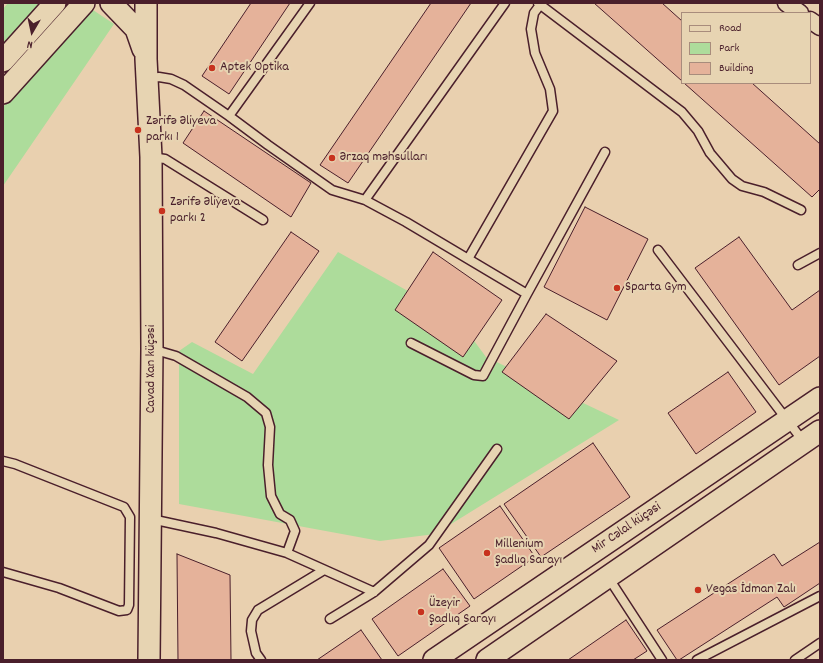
<!DOCTYPE html>
<html>
<head>
<meta charset="utf-8">
<style>
  body { margin:0 }
  #map { position:relative; width:823px; height:663px; overflow:hidden; background:#e9d0af; font-family:Dekko,sans-serif }
  canvas { display:block }
  .frame { position:absolute; inset:0; border:4px solid #4a1f2b; pointer-events:none }
  .legend { position:absolute; left:681px; top:12px; width:130px; height:72px; box-sizing:border-box; background:#e7d4b2; border:1px solid #a88c7c; margin:0; padding:5px 7px; list-style:none; font-size:12px; color:#4a1f2b }
  .legend li { display:flex; align-items:center; gap:8px; height:20px }
  .legend b { width:20px; border:1px solid #a88c7c }
  .north { position:absolute; left:12px; top:12px; width:40px; height:40px; -webkit-text-stroke:3px #e7d4b2; paint-order:stroke; rotate:189deg; font-size:11px; font-weight:700; line-height:16px; text-align:center; color:#4a1f2b }
  .north::after { content:''; display:block; margin:auto; width:14px; height:18px; background:#4a1f2b; clip-path:polygon(50% 0,100% 100%,50% 72%,0 100%) }
</style>
</head>
<body>
<div id="map">
<canvas width="823" height="663"></canvas>
<div class="frame"></div>
<ul class="legend">
<li><b style="height:5px;background:#e7d4b2"></b>Road</li>
<li><b style="height:11px;background:#addc9b"></b>Park</li>
<li><b style="height:11px;background:#e5b29a"></b>Building</li>
</ul>
<div class="north">N</div>
</div>
<script>
const context = document.querySelector('canvas').getContext('2d');
context.lineJoin = 'round';
function fill(path, color) {
  context.fillStyle = color;
  context.fill(path, 'evenodd');
}
function poly(rows) {
  const path = new Path2D();
  for (const r of rows) {
    path.moveTo(r[0], r[1]);
    for (let i = 2; i < r.length; i += 2) path.lineTo(r[i], r[i + 1]);
  }
  return path;
}
function strokePath(path, color, width, dash) {
  context.strokeStyle = color;
  context.lineWidth = width;
  context.lineCap = dash ? 'butt' : 'round';
  context.setLineDash(dash || []);
  context.stroke(path);
}
function drawText(font, color, halo, rows, align = 'center') {
  context.font = font + ' Dekko,sans-serif';
  context.lineWidth = 4;
  context.setLineDash([]);
  context.textBaseline = 'middle';
  context.strokeStyle = halo;
  context.fillStyle = color;
  for (const [text, x, y, turn = 0] of rows) {
    context.save();
    context.translate(x, y);
    context.rotate((+turn || 0) * Math.PI / 180);
    context.textAlign = isNaN(turn) ? turn : align;
    if (halo) context.strokeText(text, 0, 0);
    context.fillText(text, 0, 0);
    context.restore();
  }
}
fill(poly([
  [8,3,41,3,3,45,3,9],
  [90,8,114,24,3,186,3,107],
  [338,252,458,319,486,357,619,420,435,534,380,541,179,504,179,351,192,342,253,374]
]), '#addc9b');
const building = poly([
  [251,3,290,3,229,94,202,76,251,3],
  [431,3,471,3,348,183,320,165,431,3],
  [594,3,662,3,682,21,682,81,594,3],
  [684,83,752,83,820,144,820,189,812,197,684,83],
  [204,111,311,183,291,217,183,143,204,111],
  [585,207,648,239,607,320,544,287,585,207],
  [291,232,319,251,242,361,215,342,291,232],
  [739,237,792,310,820,290,820,356,779,385,695,268,739,237],
  [433,252,502,300,463,357,395,310,433,252],
  [546,314,617,361,569,419,502,372,546,314],
  [728,372,756,412,696,454,668,413,728,372],
  [593,443,630,497,541,557,504,504,593,443],
  [500,506,535,557,474,599,439,548,500,506],
  [820,542,820,583,784,607,777,597,679,660,677,660,657,630,774,554,782,566,820,542],
  [177,554,230,575,231,660,178,660,177,554],
  [443,569,470,606,398,656,372,619,443,569],
  [626,620,647,651,633,660,568,660,626,620],
  [361,630,382,660,317,660,361,630]
]);
fill(building, '#e5b29a');
strokePath(building, '#4a1f2b', 1);
const service = poly([
  [538,3,682,112,698,131,710,153,732,179,742,186,764,192,801,210],
  [148,78,159,77,171,79,184,85,229,116,268,145,332,190,365,200,406,222,527,294],
  [229,116,310,3],
  [151,157,165,159,263,220],
  [365,200,505,3],
  [658,250,803,441],
  [468,259,553,111,550,89,535,53,531,29,534,13,540,5],
  [798,265,820,253],
  [411,343,474,375,483,376,527,294,605,152],
  [152,349,176,356,247,397,266,413,270,427,268,465,271,496,280,514,290,520,295,531,287,553],
  [3,461,15,464,124,507,130,517,129,605,127,610,119,611,59,588,3,572],
  [151,519,216,533,287,553,374,592],
  [608,577,662,660],
  [330,619,374,592,429,545,497,449],
  [261,660,256,653,251,631,252,620,258,610,324,570],
  [697,660,820,596],
  [795,660,820,643]
]);
const minor = poly([
  [786,3,800,13],
  [810,20,820,27]
]);
const tertiary = poly([
  [111,3,136,29,143,49],
  [146,3,146,59,151,157,152,349,149,660],
  [3,61,55,3],
  [3,93,84,3],
  [434,660,820,398],
  [487,660,820,431]
]);
strokePath(service, '#4a1f2b', 11);
strokePath(minor, '#4a1f2b', 19);
strokePath(tertiary, '#4a1f2b', 24);
strokePath(service, '#e7d4b2', 8);
strokePath(minor, '#e7d4b2', 16);
strokePath(tertiary, '#e7d4b2', 21);
for (const [x, y, r, color] of [
  [212,68,4,"#c8321e"],
  [138,130,4,"#c8321e"],
  [332,158,4,"#c8321e"],
  [162,211,4,"#c8321e"],
  [617,288,4,"#c8321e"],
  [487,553,4,"#c8321e"],
  [698,590,4,"#c8321e"],
  [421,612,4,"#c8321e"]
]) {
  const dot = new Path2D();
  dot.arc(x, y, r, 0, 2 * Math.PI);
  context.fillStyle = color;
  context.fill(dot);
  strokePath(dot, '#e7d4b2', 1.5);
}
drawText('14px', '#4a1f2b', '#e7d4b2', [
  ["Aptek Optika",220,68],
  ["Zərifə Əliyeva",146,122],
  ["parkı 1",146,138],
  ["Ərzaq məhsulları",340,158],
  ["Zərifə Əliyeva",170,203],
  ["parkı 2",170,219],
  ["Sparta Gym",625,288],
  ["Millenium",495,545],
  ["Şadlıq Sarayı",495,561],
  ["Vegas İdman Zalı",706,590],
  ["Üzeyir",429,604],
  ["Şadlıq Sarayı",429,620]
], 'left');
drawText('14px', '#4a1f2b', '#e7d4b2', [
  ["Cavad Xan küçəsi",152,369,-90],
  ["Mir Cəlal küçəsi",627,529,-34]
]);
</script>
</body>
</html>
